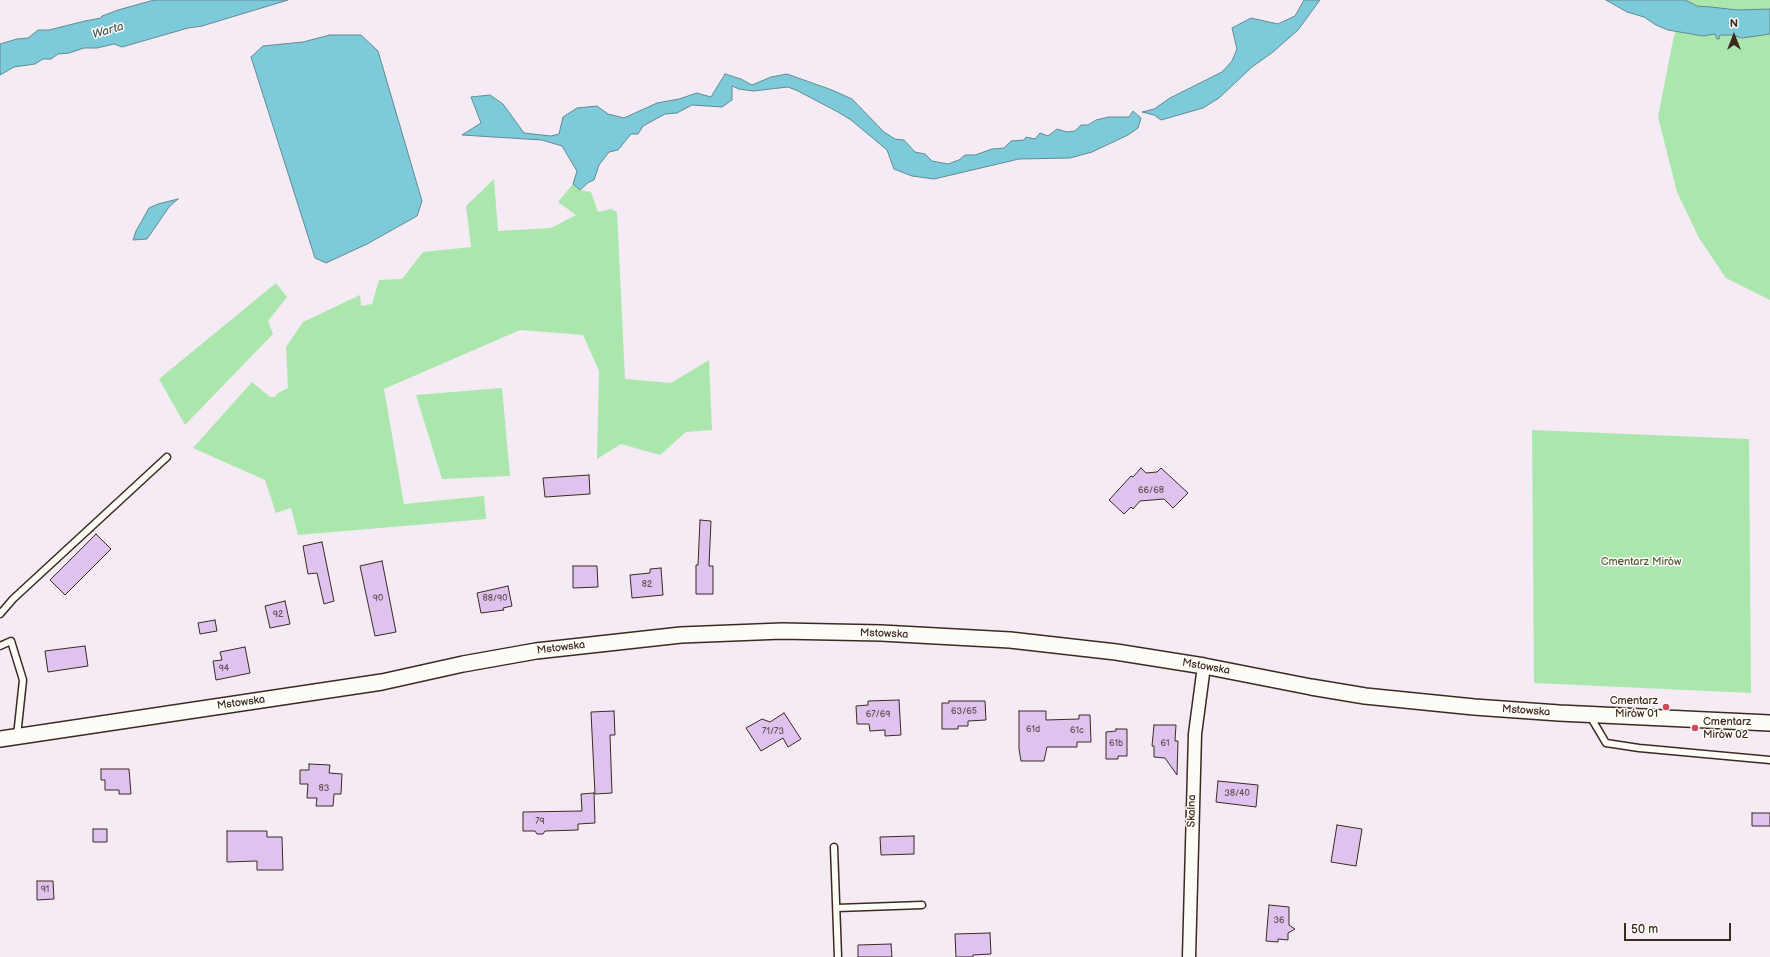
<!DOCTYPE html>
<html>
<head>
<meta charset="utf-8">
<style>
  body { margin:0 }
  #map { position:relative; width:1770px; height:957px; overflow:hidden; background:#f4ebf5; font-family:"Balsamiq Sans",sans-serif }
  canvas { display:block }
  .north { position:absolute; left:1714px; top:16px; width:40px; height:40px; -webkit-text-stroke:3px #fdfcf7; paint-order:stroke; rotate:0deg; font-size:11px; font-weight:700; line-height:16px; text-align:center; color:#3b2a1e }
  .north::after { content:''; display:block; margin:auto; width:14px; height:18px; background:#3b2a1e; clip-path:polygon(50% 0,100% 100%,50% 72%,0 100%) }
  .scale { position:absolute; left:1624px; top:923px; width:107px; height:18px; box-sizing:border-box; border:2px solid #3b2a1e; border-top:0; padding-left:5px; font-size:12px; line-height:14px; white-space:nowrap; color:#3b2a1e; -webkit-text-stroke:3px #fdfcf7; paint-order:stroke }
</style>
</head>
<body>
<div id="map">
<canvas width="1770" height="957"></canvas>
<div class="north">N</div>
<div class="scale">50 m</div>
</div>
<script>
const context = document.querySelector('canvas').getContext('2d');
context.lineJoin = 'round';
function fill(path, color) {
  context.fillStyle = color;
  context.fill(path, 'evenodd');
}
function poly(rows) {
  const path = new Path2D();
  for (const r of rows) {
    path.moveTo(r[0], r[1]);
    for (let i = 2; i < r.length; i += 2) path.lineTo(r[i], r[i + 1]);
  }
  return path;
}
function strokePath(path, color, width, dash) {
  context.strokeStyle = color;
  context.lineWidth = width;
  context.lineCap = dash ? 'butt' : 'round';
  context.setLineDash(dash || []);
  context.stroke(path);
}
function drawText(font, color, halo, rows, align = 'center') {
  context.font = font + ' "Balsamiq Sans",sans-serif';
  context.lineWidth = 3;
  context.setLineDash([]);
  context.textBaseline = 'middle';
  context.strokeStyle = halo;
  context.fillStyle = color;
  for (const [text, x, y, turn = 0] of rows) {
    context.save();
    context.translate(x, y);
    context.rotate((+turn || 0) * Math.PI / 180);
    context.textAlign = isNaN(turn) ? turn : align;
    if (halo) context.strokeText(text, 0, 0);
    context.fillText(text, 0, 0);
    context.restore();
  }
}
fill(poly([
  [1683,0,1770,0,1770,300,1726,278,1699,238,1677,192,1658,117,1672,45],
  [494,179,498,231,551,228,576,215,558,202,573,184,580,190,591,192,598,212,611,209,617,212,625,379,671,383,709,360,712,430,686,432,660,455,621,444,597,459,599,371,583,335,520,330,384,389,404,504,484,496,486,519,298,535,291,508,276,513,265,480,193,448,252,382,270,397,275,397,278,393,288,388,286,347,303,322,360,295,361,306,372,304,379,280,402,279,423,252,471,247,466,206],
  [276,283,287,297,268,321,273,334,185,425,159,379],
  [502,388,510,476,442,479,416,395],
  [1532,430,1749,439,1751,693,1534,683]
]), '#abe7ad');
const water = poly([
  [154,0,288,0,202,26,188,28,122,47,114,44,97,48,84,48,69,53,58,54,51,59,43,59,35,64,14,67,0,75,0,44,17,39,28,38,38,30,49,30,85,21,101,18,102,16,118,10,154,0],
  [1304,0,1320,0,1298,30,1273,52,1252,67,1219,98,1203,108,1161,120,1154,115,1142,112,1154,109,1170,98,1222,72,1232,61,1237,49,1232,28,1251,18,1278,24,1295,16,1304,0],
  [1606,0,1685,0,1697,6,1711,7,1737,10,1770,9,1770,34,1742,38,1732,35,1720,35,1719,39,1717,39,1715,34,1703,36,1668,30,1656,25,1644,17,1627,12,1606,0],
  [330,35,361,35,378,51,422,201,417,216,367,244,326,263,315,258,251,57,263,46,303,42,330,35],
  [725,74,741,79,752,85,771,77,787,74,832,90,852,99,884,132,895,139,904,140,915,152,925,154,932,161,948,164,959,160,965,155,975,155,992,149,1004,148,1011,141,1024,140,1026,137,1035,139,1040,133,1048,136,1057,129,1067,132,1075,131,1081,125,1088,125,1096,120,1109,117,1129,117,1133,111,1141,118,1138,128,1128,135,1092,152,1070,158,1019,159,934,179,912,176,894,169,887,150,851,120,838,112,798,91,788,87,753,91,739,89,732,86,732,100,722,107,692,105,677,113,665,114,643,126,638,134,631,134,618,150,609,152,599,165,594,180,589,182,580,190,573,184,577,171,562,146,542,140,462,135,481,123,471,97,490,95,503,104,524,133,551,136,559,134,563,117,577,108,597,106,608,114,624,118,657,103,679,99,697,93,711,97,725,74],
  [178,199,169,207,147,239,133,240,136,231,149,208,158,204,178,199]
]);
fill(water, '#7dcadb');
strokePath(water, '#638a8f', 1);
const building = poly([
  [1141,468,1146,473,1157,472,1161,468,1188,493,1173,508,1164,499,1140,501,1133,509,1131,507,1124,514,1109,500,1131,476,1133,477,1141,468],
  [589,475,590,494,545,497,543,478,589,475],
  [700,520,711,521,709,566,713,566,713,594,696,594,696,565,698,565,700,520],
  [96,534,111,549,65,595,50,580,96,534],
  [322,542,334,601,324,604,317,573,308,574,303,546,322,542],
  [382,561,396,632,375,636,360,566,382,561],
  [573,566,597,566,598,587,573,588,573,566],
  [661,568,663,595,632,598,630,575,650,573,650,569,661,568],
  [508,586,512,606,503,608,504,610,481,613,477,593,508,586],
  [285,601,290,624,270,628,265,606,285,601],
  [215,620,217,631,200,634,198,623,215,620],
  [85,646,88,666,48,672,45,651,85,646],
  [245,647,250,673,216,680,213,661,222,660,220,652,245,647],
  [899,700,901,735,885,736,885,730,870,731,869,724,857,724,856,706,868,705,868,701,899,700],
  [949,701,985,701,986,720,968,721,968,726,958,726,958,729,942,729,942,703,949,703,949,701],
  [614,711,615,735,610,735,612,793,595,794,591,712,614,711],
  [1019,711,1046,711,1046,720,1079,719,1079,715,1090,715,1091,742,1077,742,1077,747,1047,747,1044,761,1021,761,1019,749,1019,711],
  [784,713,801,739,788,747,783,738,761,751,746,728,762,719,770,722,784,713],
  [1154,725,1176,725,1175,741,1178,741,1177,775,1165,758,1154,757,1154,746,1152,746,1154,725],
  [1116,729,1127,729,1127,756,1118,756,1118,759,1106,759,1106,732,1116,731,1116,729],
  [309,764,330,765,329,773,342,774,341,794,334,794,333,806,316,806,317,798,307,798,308,784,300,784,300,770,309,770,309,764],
  [101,769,129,769,131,794,119,794,119,790,105,790,105,780,101,780,101,769],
  [1218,781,1258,785,1256,807,1216,802,1218,781],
  [594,793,595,823,578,824,578,830,545,831,543,834,537,834,535,831,523,831,523,812,582,811,581,794,594,793],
  [1752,813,1770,813,1770,826,1752,826,1752,813],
  [1337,825,1362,829,1356,866,1331,862,1337,825],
  [93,829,107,829,107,842,93,842,93,829],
  [227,831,267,831,267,837,282,837,283,870,257,870,257,861,227,862,227,831],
  [914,836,914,854,881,855,880,837,914,836],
  [37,881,53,881,54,899,37,900,37,881],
  [1269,905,1289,907,1289,925,1295,929,1288,933,1288,940,1278,939,1278,942,1266,941,1269,905],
  [990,933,991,954,973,955,973,957,956,957,955,934,990,933],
  [891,944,892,957,858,957,858,945,891,944]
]);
fill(building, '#e0c2ef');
strokePath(building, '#3b2a1e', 1);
const service = poly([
  [0,614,13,599,167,457],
  [0,646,11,641,23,680,17,736],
  [1590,716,1606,743,1639,748,1770,760],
  [834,847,838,957],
  [837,908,922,905]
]);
const minor = poly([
  [1189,957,1195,734,1204,666]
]);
const tertiary = poly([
  [0,739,382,682,463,664,536,651,681,635,782,631,881,633,1010,640,1116,652,1204,666,1311,687,1365,696,1474,707,1559,713,1770,723]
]);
strokePath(service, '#3b2a1e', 9);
strokePath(minor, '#3b2a1e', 15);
strokePath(tertiary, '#3b2a1e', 18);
strokePath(service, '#fdfcf7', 6);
strokePath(minor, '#fdfcf7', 12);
strokePath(tertiary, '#fdfcf7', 15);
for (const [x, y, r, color] of [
  [1666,707,4,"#d1495b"],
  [1695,728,4,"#d1495b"]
]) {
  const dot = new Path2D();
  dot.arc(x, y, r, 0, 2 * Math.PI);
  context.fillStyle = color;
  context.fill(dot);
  strokePath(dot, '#fdfcf7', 1.5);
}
drawText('9px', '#645052', null, [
  ["66/68",1151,491],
  ["82",647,585],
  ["90",378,599],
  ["88/90",495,599],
  ["92",278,615],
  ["94",224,669],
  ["63/65",964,712],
  ["67/69",878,715],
  ["61d",1033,730],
  ["61c",1077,731],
  ["71/73",773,732],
  ["61b",1116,744],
  ["61",1165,744],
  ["83",324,789],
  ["38/40",1237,794],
  ["79",540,822],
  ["91",45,890],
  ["36",1279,921]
]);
drawText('11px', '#575942', '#fdfcf7', [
  ["Cmentarz Mirów",1641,562]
]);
drawText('11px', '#3b2a1e', '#fdfcf7', [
  ["Mstowska",884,634,2],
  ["Mstowska",561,648,-7],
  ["Mstowska",1206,667,10],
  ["Mstowska",241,703,-8],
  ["Mstowska",1526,711,4],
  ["Skalna",1192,811,-89]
]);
drawText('11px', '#3b2a1e', '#fdfcf7', [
  ["Cmentarz",1658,701],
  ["Mirów 01",1658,714],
  ["Cmentarz",1703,722,"left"],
  ["Mirów 02",1703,735,"left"]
], 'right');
drawText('italic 12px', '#4f5a57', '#fdfcf7', [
  ["Warta",108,31,-16]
]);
</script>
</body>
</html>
